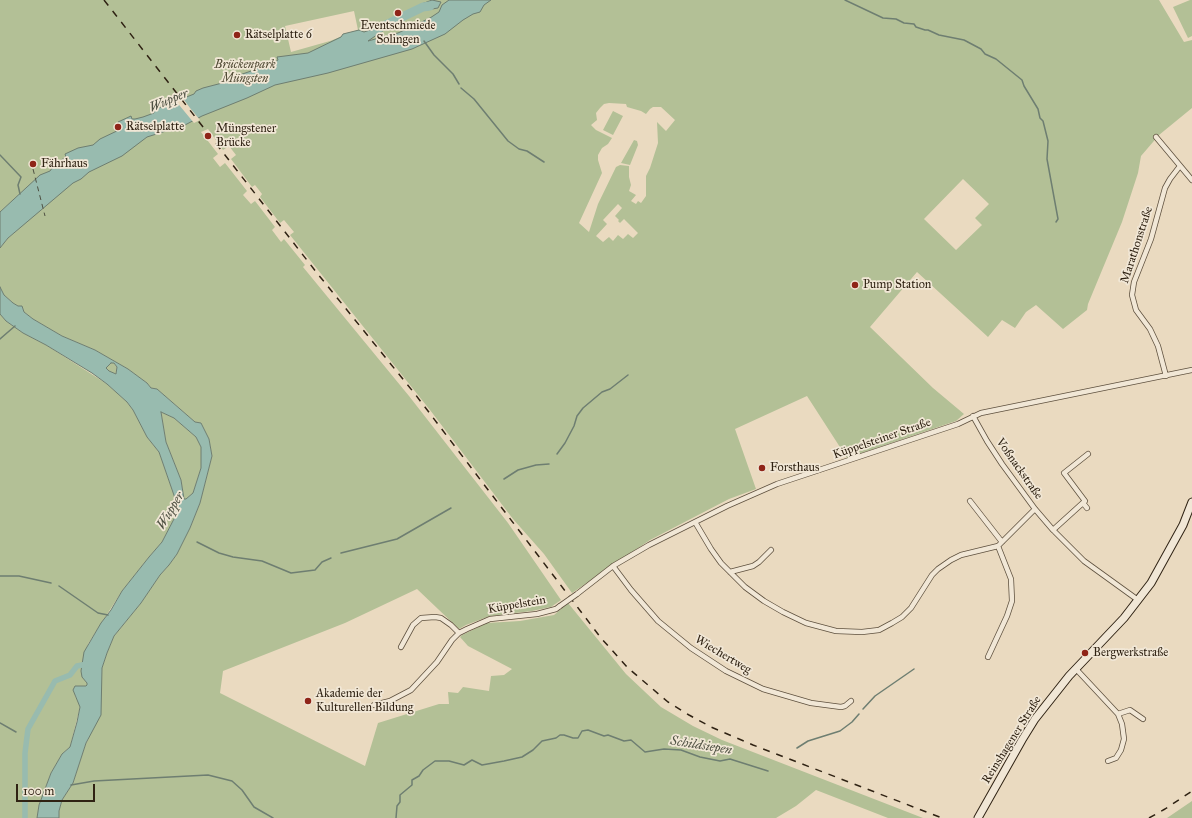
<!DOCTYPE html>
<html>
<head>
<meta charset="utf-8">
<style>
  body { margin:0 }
  #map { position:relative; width:1192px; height:818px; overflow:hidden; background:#eadac0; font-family:"IM FELL Great Primer",serif }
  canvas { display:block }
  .scale { position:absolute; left:16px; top:784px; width:79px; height:18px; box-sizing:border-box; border:2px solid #2f2213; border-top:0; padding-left:5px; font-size:12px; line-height:14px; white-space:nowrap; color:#2f2213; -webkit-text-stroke:3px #f1e7d6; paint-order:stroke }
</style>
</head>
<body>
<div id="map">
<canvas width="1192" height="818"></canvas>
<div class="scale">100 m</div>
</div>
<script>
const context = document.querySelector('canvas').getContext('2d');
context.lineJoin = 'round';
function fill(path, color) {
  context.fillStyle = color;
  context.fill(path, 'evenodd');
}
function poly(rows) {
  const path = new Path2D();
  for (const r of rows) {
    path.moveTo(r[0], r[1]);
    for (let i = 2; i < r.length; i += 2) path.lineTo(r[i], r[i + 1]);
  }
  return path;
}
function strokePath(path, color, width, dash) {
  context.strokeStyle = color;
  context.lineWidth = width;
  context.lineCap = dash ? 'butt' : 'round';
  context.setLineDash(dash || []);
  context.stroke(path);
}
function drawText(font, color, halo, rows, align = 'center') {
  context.font = font + ' "IM FELL Great Primer",serif';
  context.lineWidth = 3.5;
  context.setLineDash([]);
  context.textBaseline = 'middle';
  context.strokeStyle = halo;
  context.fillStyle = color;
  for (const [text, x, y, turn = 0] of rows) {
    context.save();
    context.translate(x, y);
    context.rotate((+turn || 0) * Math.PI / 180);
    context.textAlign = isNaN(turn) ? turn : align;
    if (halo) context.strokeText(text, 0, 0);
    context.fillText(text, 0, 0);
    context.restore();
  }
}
fill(poly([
  [0,0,1159,0,1184,42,1192,40,1192,108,1159,135,1141,156,1138,173,1122,222,1088,304,1087,310,1063,329,1036,305,1026,312,1015,328,1002,320,988,337,917,272,870,327,933,388,964,414,956,421,847,458,807,396,735,429,756,489,729,499,650,540,572,593,544,554,513,519,430,410,290,235,294,232,284,220,280,223,260,197,262,194,255,185,252,187,231,159,236,155,229,146,223,150,208,129,201,132,218,154,213,158,220,167,225,163,247,191,243,195,251,204,255,201,275,227,272,230,281,242,284,239,305,265,303,267,409,396,508,523,561,600,551,607,532,611,490,616,466,625,459,629,417,589,345,623,223,671,220,693,365,766,378,723,439,704,449,704,448,692,458,693,463,687,489,691,491,676,504,675,512,669,468,646,460,637,462,635,487,623,520,621,554,615,568,603,626,674,661,707,693,726,722,740,923,818,888,818,816,790,796,806,776,818,59,818,59,811,62,800,73,783,86,743,88,740,100,696,102,668,107,653,114,636,141,603,160,575,169,565,177,554,190,528,200,503,212,456,209,439,201,423,195,422,157,389,151,388,147,383,128,369,95,350,62,336,33,319,24,312,22,307,18,306,13,303,4,295,0,287,0,248,8,238,20,227,24,191,0,212],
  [354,11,358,30,330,41,291,52,285,26],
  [609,103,626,104,627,107,641,111,646,114,650,109,653,107,661,107,675,120,666,131,657,122,658,143,650,168,646,176,646,196,641,203,638,201,636,204,631,201,636,195,629,191,631,185,629,177,629,166,620,165,616,167,598,204,589,232,579,223,602,173,598,160,598,155,602,148,608,144,612,138,596,130,591,125,597,120,596,113,600,108,604,104],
  [963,179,989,204,975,218,982,225,956,250,924,219],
  [618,204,622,208,615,216,619,220,618,221,620,223,624,219,638,233,633,238,628,234,623,239,618,235,613,241,609,237,603,242,596,236,607,224,603,220],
  [1190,0,1192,0,1192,36,1188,38,1173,7],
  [613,111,623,116,613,135,603,130],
  [634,140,637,141,638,145,630,165,621,163],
  [0,314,6,321,23,333,46,345,107,384,127,402,133,410,147,437,159,452,177,504,174,509,175,517,162,542,149,557,122,591,88,644,85,680,87,683,87,686,75,686,75,696,79,702,80,707,70,747,62,754,51,773,39,805,37,818,0,818],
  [111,363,114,363,117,367,116,374,108,371,106,367],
  [161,412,174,418,196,437,201,447,201,468,193,493,186,499,184,499,181,480,166,442],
  [1192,801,1192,818,1167,818]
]), '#b3c096');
const water = poly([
  [432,0,441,2,438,8,420,11,419,5,432,0],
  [449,0,491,0,484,5,480,12,473,14,463,20,445,34,412,49,328,73,275,85,247,98,202,116,185,125,147,137,122,156,89,172,81,179,73,183,8,238,0,248,0,212,40,175,50,171,55,164,66,157,65,154,78,148,93,145,100,139,121,129,118,122,131,116,132,119,135,119,143,117,154,113,154,110,194,94,196,91,203,88,226,82,228,79,254,70,263,64,275,62,278,60,277,57,308,53,341,37,343,34,359,30,364,32,385,25,387,28,368,41,398,33,430,18,439,12,442,5,449,0],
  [0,287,4,295,13,303,18,306,22,306,24,312,33,319,62,336,95,350,128,369,147,383,151,388,157,389,195,422,201,423,209,439,212,456,200,503,190,528,177,554,169,565,160,575,141,603,114,636,107,653,102,668,101,715,86,743,73,783,62,800,59,811,59,818,37,818,39,805,51,773,62,754,70,747,77,722,80,707,73,690,75,686,86,686,87,685,87,683,82,677,81,671,84,652,101,623,111,610,122,591,149,557,162,542,175,517,174,508,177,504,159,452,147,437,133,410,127,402,107,384,92,373,46,345,23,333,6,321,0,314,0,287],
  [111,363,114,363,117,367,116,374,109,371,106,368,111,363],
  [161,412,174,418,196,437,201,447,201,468,193,493,186,499,184,499,181,480,166,442,161,412]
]);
fill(water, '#98bbaf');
strokePath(water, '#6e7e71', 1);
fill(poly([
  [182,97,190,108,200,120,194,123,175,100]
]), '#eadac0');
strokePath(poly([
  [845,0,883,18,896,19,904,23,914,24,916,27,925,30,928,30,939,35,964,40,981,49,985,54,996,59,1022,80,1024,86,1038,109,1040,118,1043,121,1048,141,1047,159,1058,219,1056,222],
  [424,41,434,55,453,74,459,84],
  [461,88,474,99,508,141,519,149,527,151,544,162],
  [0,155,21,177,18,185,20,194],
  [0,339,15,326],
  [557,454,565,443,574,426,577,416,583,408,602,392,610,389,628,375],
  [504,479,518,470,536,465,549,464],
  [197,542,219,553,233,557,262,561,291,573,315,570,322,562,331,558],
  [341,553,397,539,451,508],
  [0,576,19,576,51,583],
  [59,586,98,613,108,615],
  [863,709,875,696,914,669],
  [0,723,16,732],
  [797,748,808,741,840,731,852,722,859,714],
  [71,785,94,781,208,775,232,781,242,790,254,807,273,818],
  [396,818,397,806,400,802,400,795,412,785,412,780,419,776,423,770,435,761,449,761,464,765,472,760,482,765,504,761,522,757,533,750,542,741,556,738,560,735,564,735,573,738,578,738,582,731,588,730,604,736,608,735,624,741,631,740,645,752,664,749,681,750,700,757,720,761,730,759,768,771]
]), '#6e7e71', 1.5);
strokePath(poly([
  [25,818,25,753,28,729,55,681,70,675,77,666,87,664]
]), '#98bbaf', 5.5);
strokePath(poly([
  [375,30,423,7,430,6]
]), '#98bbaf', 9);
strokePath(poly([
  [33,169,45,216]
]), '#4e5042', 1, [5, 4]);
const street = poly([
  [1156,137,1192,180],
  [1166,376,1158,346,1150,329,1136,310,1132,295,1134,282,1151,239,1165,188,1170,179,1180,166],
  [973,416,987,441,1002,464,1035,509,1053,530,1084,561,1138,600],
  [970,501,1002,542],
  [1083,503,1087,508],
  [695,522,711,549,721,563,745,587,764,601,783,612,806,623,836,631,862,632,879,630,892,623,902,617,911,608,932,575,938,569,951,560,961,555,998,546,1035,509],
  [1053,530,1085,501,1064,473,1088,454],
  [613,566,631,590,658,621,691,648,726,671,763,689,811,703,841,707,845,706,851,701],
  [730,572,753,566,759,562,771,550],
  [577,594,613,566,649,545,727,506,777,484,958,424,981,413,1192,370],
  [401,647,413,625,421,618,435,617,441,618,451,625,459,633],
  [988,657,1007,616,1012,601,1011,579,998,546],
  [1076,669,1118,714,1122,724,1124,739,1121,750,1116,758,1108,761],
  [374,705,390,701,411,690,437,662,452,640,459,633,467,629,490,619,537,614,556,609,560,606],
  [1118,714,1130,710,1143,719]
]);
const secondary = poly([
  [978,818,1022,740,1035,719,1069,676,1124,618,1151,583,1183,525,1192,502]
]);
strokePath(street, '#5e503e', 6);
strokePath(secondary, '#2f2213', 9);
strokePath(street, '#f1e7d6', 4.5);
strokePath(secondary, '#f1e7d6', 7);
strokePath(poly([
  [104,0,317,273,415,394,601,638,628,668,668,702,689,715,711,727,753,745,942,818],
  [1149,818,1165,809,1192,791]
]), '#2f2213', 1.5, [7, 7]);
const streetBridge = poly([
  [560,606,577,594]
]);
strokePath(streetBridge, '#5e503e', 6, []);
strokePath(streetBridge, '#f1e7d6', 4.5);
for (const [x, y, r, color] of [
  [398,13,4,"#8f2418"],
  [237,35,4,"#8f2418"],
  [118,127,4,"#8f2418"],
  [208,136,4,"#8f2418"],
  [33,164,4,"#8f2418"],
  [855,285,4,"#8f2418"],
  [762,468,4,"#8f2418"],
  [1085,653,4,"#8f2418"],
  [308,701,4,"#8f2418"]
]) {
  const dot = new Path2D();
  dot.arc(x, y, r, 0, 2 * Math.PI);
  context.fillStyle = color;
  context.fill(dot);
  strokePath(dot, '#f1e7d6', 1.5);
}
drawText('12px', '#2f2213', '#f1e7d6', [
  ["Eventschmiede",398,26,"center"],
  ["Solingen",398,40,"center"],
  ["Rätselplatte 6",245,35],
  ["Rätselplatte",126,127],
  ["Müngstener",216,129],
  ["Brücke",216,143],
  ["Fährhaus",41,164],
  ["Pump Station",863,285],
  ["Forsthaus",770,468],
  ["Bergwerkstraße",1093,653],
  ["Akademie der",316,694],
  ["Kulturellen Bildung",316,708]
], 'left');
drawText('italic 12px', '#504a34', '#f1e7d6', [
  ["Brückenpark",245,65],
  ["Müngsten",245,79]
]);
drawText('12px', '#2f2213', '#f1e7d6', [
  ["Marathonstraße",1137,245,-72],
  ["Küppelsteiner Straße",882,439,-19],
  ["Voßnackstraße",1019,469,55],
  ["Küppelstein",517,605,-10],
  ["Wiechertweg",723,655,31],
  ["Reinshagener Straße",1012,740,-58]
]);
drawText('italic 13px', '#4e5042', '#f1e7d6', [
  ["Wupper",169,101,-23],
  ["Wupper",171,511,-59],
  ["Schildsiepen",701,746,9]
]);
</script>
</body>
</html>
